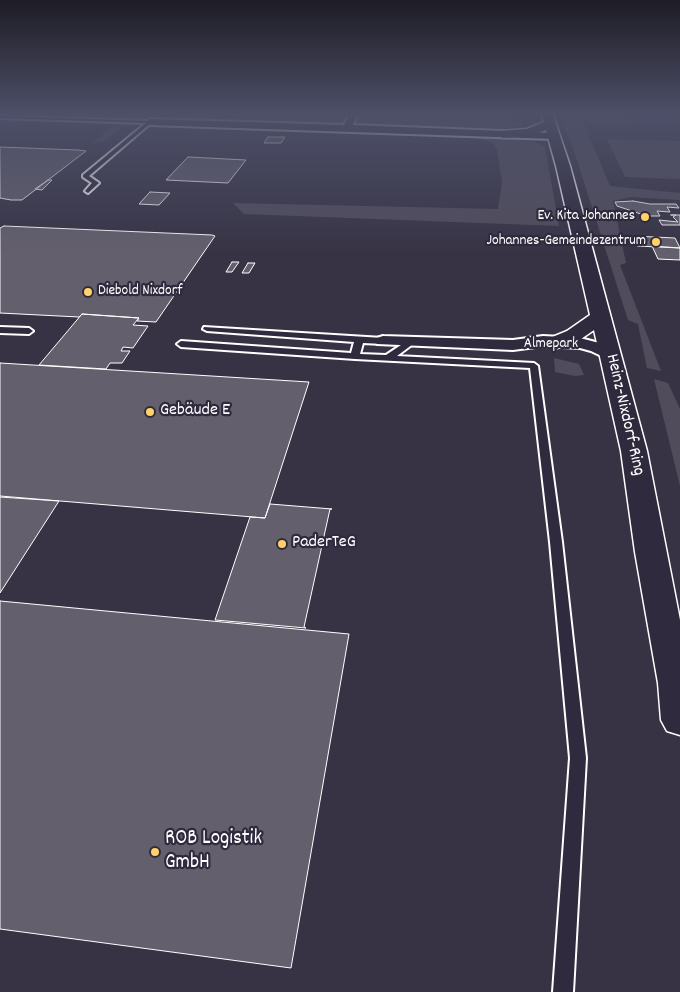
<!DOCTYPE html>
<html>
<head>
<meta charset="utf-8">
<style>
  body { margin:0 }
  canvas { display:block; background:#373345 }
</style>
</head>
<body>
<canvas width="680" height="992"></canvas>
<script>
const context = document.querySelector('canvas').getContext('2d');
context.lineJoin = 'round';
function fill(path, color) {
  context.fillStyle = color;
  context.fill(path, 'evenodd');
}
function poly(rows) {
  const path = new Path2D();
  for (const r of rows) {
    path.moveTo(r[0], r[1]);
    for (let i = 2; i < r.length; i += 2) path.lineTo(r[i], r[i + 1]);
  }
  return path;
}
function strokePath(path, color, width, dash) {
  context.strokeStyle = color;
  context.lineWidth = width;
  context.lineCap = dash ? 'butt' : 'round';
  context.setLineDash(dash || []);
  context.stroke(path);
}
function drawText(font, color, halo, rows, align = 'center') {
  context.font = font + ' Dekko,sans-serif';
  context.lineWidth = 4.5;
  context.setLineDash([]);
  context.textBaseline = 'middle';
  context.strokeStyle = halo;
  context.fillStyle = color;
  for (const [text, x, y, turn = 0] of rows) {
    context.save();
    context.translate(x, y);
    context.rotate((+turn || 0) * Math.PI / 180);
    context.textAlign = isNaN(turn) ? turn : align;
    if (halo) context.strokeText(text, 0, 0);
    context.fillText(text, 0, 0);
    context.restore();
  }
}
fill(poly([
  [19,115,347,115,344,123,327,126],
  [359,115,508,115,508,119,524,123,523,126,511,128,365,125,356,123],
  [561,115,580,115,610,186,680,193,680,200,630,197,613,201,626,263,620,265,661,371,647,368,638,324,628,320,574,151,562,123,564,122],
  [587,115,624,115,630,125,590,124],
  [47,120,119,123,127,123,104,141,91,144,116,124,45,122],
  [466,136,534,141,545,147,559,226,244,214,233,203,498,209,502,182,497,150,493,143],
  [607,139,680,141,680,179,625,177],
  [554,358,579,364,584,375,575,376,555,372],
  [654,379,668,383,680,409,680,486]
]), '#514c5c');
const building = poly([
  [268,137,285,137,281,143,264,143,268,137],
  [0,147,78,150,86,151,22,200,11,200,0,198,0,147],
  [188,157,246,160,228,183,166,180,188,157],
  [48,180,52,180,42,190,35,189,48,180],
  [150,192,170,193,159,205,139,204,150,192],
  [633,201,650,204,676,204,679,208,667,207,670,212,657,211,660,216,647,216,617,206,615,202,633,201],
  [671,215,680,215,680,225,662,225,659,220,678,222,673,217,676,215,671,215],
  [4,226,212,235,215,236,156,322,137,321,139,318,82,314,79,317,0,313,0,228,4,226],
  [633,236,675,238,680,248,637,246,633,236],
  [652,246,680,248,680,260,658,259,652,246],
  [232,262,239,262,232,272,226,272,232,262],
  [248,263,255,263,249,273,242,273,248,263],
  [82,314,139,318,133,325,148,326,133,348,123,347,121,351,130,351,122,363,110,363,106,369,39,365,82,314],
  [0,363,309,382,265,518,0,496,0,363],
  [0,497,59,501,0,593,0,497],
  [270,504,332,509,330,509,304,627,306,628,215,620,250,517,265,518,270,504],
  [0,601,349,634,291,968,0,929,0,601]
]);
fill(building, '#635f6d');
strokePath(building, '#fff', 1);
const lane = poly([
  [0,116,150,121,152,122,89,176,99,183,88,193,85,191,92,183,83,177,83,175,146,123,0,118,0,116],
  [0,327,29,328,33,331,29,334,0,333,0,327],
  [204,327,383,338,387,341,383,344,363,343,360,354,386,355,410,339,413,340,413,344,397,356,534,363,538,366,562,542,586,758,573,992,553,992,570,758,550,542,530,368,355,359,181,347,177,344,181,341,351,353,354,342,207,331,203,329,204,327]
]);
const street = poly([
  [349,115,357,115,353,125,554,133,559,136,554,139,150,125,146,122,150,119,344,125,349,115],
  [383,336,513,340,543,336,580,338,603,344,618,355,616,359,610,360,591,351,580,348,543,346,513,350,377,344,375,341,377,338,383,336]
]);
const secondary = poly([
  [541,115,553,115,570,166,647,451,680,620,680,735,667,731,661,720,658,683,635,552,621,451,594,330,581,339,564,346,557,348,550,346,547,342,550,338,567,331,590,315,556,166,546,130,529,136,503,138,497,134,499,131,527,129,544,122,541,115]
]);
strokePath(lane, '#fff', 4);
strokePath(street, '#fff', 4);
strokePath(secondary, '#fff', 3);
fill(lane, '#2f2a3d');
fill(street, '#2f2a3d');
fill(secondary, '#2f2a3d');
const sky = context.createLinearGradient(0, 0, 0, 254);
sky.addColorStop(0, '#1e1c26');
sky.addColorStop(0.45, '#4d5068');
sky.addColorStop(1, '#4d506800');
context.fillStyle = sky;
context.fillRect(0, 0, 680, 254);
for (const [x, y, r, color] of [
  [645,217,5,"#ffd166"],
  [656,242,5,"#ffd166"],
  [88,292,5,"#ffd166"],
  [150,412,5,"#ffd166"],
  [282,544,5,"#ffd166"],
  [155,852,5,"#ffd166"]
]) {
  const dot = new Path2D();
  dot.arc(x, y, r, 0, 2 * Math.PI);
  context.fillStyle = color;
  context.fill(dot);
  strokePath(dot, '#2f2a3d', 2);
}
drawText('15px', '#fff', '#2f2a3d', [
  ["Ev. Kita Johannes",635,217],
  ["Johannes-Gemeindezentrum",646,242],
  ["Diebold Nixdorf",98,292,"left"]
], 'right');
drawText('15px', '#fff', '#2f2a3d', [
  ["Almepark",551,345]
]);
drawText('18px', '#fff', '#2f2a3d', [
  ["Gebäude E",160,412],
  ["PaderTeG",292,544]
], 'left');
drawText('18px', '#fff', '#2f2a3d', [
  ["Heinz-Nixdorf-Ring",624,415,77]
]);
drawText('21px', '#fff', '#2f2a3d', [
  ["ROB Logistik",165,840],
  ["GmbH",165,864]
], 'left');
</script>
</body>
</html>
